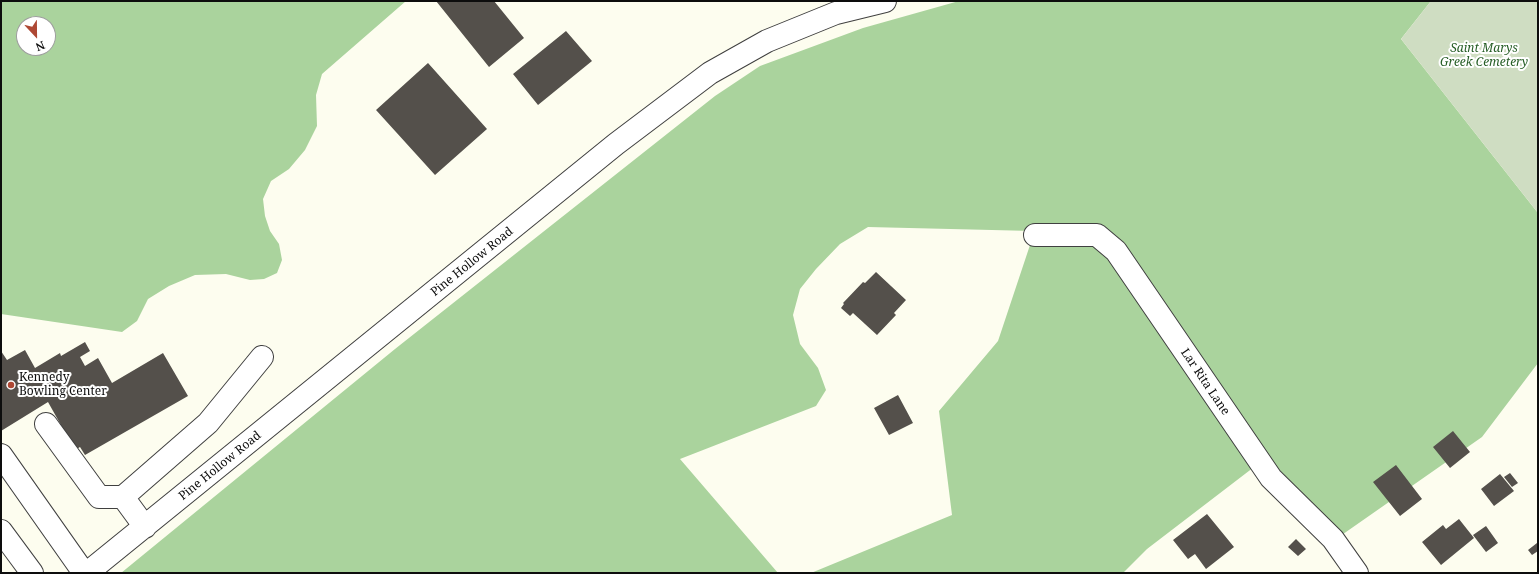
<!DOCTYPE html>
<html>
<head>
<meta charset="utf-8">
<style>
  body { margin:0 }
  #map { position:relative; width:1539px; height:574px; overflow:hidden; background:#fdfdef; font-family:"Noto Serif",serif }
  canvas { display:block }
  .frame { position:absolute; inset:0; border:2px solid #0d0d0d; pointer-events:none }
  .north { position:absolute; left:16px; top:16px; width:40px; height:40px; box-sizing:border-box; background:#fff; border:1px solid #9e9e9e; border-radius:50%; rotate:158deg; font-size:11px; font-weight:700; line-height:16px; text-align:center; color:#0d0d0d }
  .north::after { content:''; display:block; margin:auto; width:14px; height:18px; background:#ae4834; clip-path:polygon(50% 0,100% 100%,50% 72%,0 100%) }
</style>
</head>
<body>
<div id="map">
<canvas width="1539" height="574"></canvas>
<div class="frame"></div>
<div class="north">N</div>
</div>
<script>
const context = document.querySelector('canvas').getContext('2d');
context.lineJoin = 'round';
function fill(path, color) {
  context.fillStyle = color;
  context.fill(path, 'evenodd');
}
function poly(rows) {
  const path = new Path2D();
  for (const r of rows) {
    path.moveTo(r[0], r[1]);
    for (let i = 2; i < r.length; i += 2) path.lineTo(r[i], r[i + 1]);
  }
  return path;
}
function strokePath(path, color, width, dash) {
  context.strokeStyle = color;
  context.lineWidth = width;
  context.lineCap = dash ? 'butt' : 'round';
  context.setLineDash(dash || []);
  context.stroke(path);
}
function drawText(font, color, halo, rows, align = 'center') {
  context.font = font + ' "Noto Serif",serif';
  context.lineWidth = 4;
  context.setLineDash([]);
  context.textBaseline = 'middle';
  context.strokeStyle = halo;
  context.fillStyle = color;
  for (const [text, x, y, turn = 0] of rows) {
    context.save();
    context.translate(x, y);
    context.rotate((+turn || 0) * Math.PI / 180);
    context.textAlign = isNaN(turn) ? turn : align;
    if (halo) context.strokeText(text, 0, 0);
    context.fillText(text, 0, 0);
    context.restore();
  }
}
fill(poly([
  [1,1,406,1,322,74,316,95,317,126,305,150,289,169,271,181,263,199,265,216,270,231,279,244,282,260,277,273,264,279,250,280,226,274,195,275,169,286,148,299,137,321,122,332,1,314],
  [24,24,48,24,48,48,24,48],
  [959,1,1431,1,1401,39,1538,213,1538,363,1482,437,1336,539,1274,477,1119,249,1033,231,868,227,840,244,816,269,800,289,793,315,800,344,818,368,826,390,816,406,680,459,778,573,121,573,395,349,715,96,760,66,863,28],
  [1032,239,1094,239,1258,464,1147,549,1123,573,811,573,952,515,939,411,998,341]
]), '#aad39d');
fill(poly([
  [1431,1,1538,1,1538,213,1401,39]
]), '#cfddc2');
fill(poly([
  [436,1,494,1,524,38,489,67],
  [566,31,592,61,538,105,513,74],
  [428,63,487,129,435,175,376,110],
  [876,272,906,300,894,313,896,315,877,335,853,313,850,316,841,308,844,304,843,303,863,282,865,283],
  [85,342,90,351,80,357,85,366,98,358,112,383,163,353,188,396,85,455,80,447,75,450,48,402,1,431,1,351,7,360,25,350,35,368,60,353,61,356],
  [898,395,913,423,889,435,874,408],
  [1453,431,1470,452,1450,468,1433,447],
  [1396,465,1422,499,1400,516,1373,482],
  [1510,473,1518,483,1512,487,1504,477],
  [1500,474,1514,491,1494,506,1481,489],
  [1207,514,1234,547,1206,569,1195,554,1188,559,1173,540],
  [1459,519,1474,538,1441,565,1422,542,1443,525,1446,529],
  [1486,526,1498,543,1486,552,1473,535],
  [1296,539,1306,549,1298,556,1288,547],
  [1537,543,1538,551,1532,555,1528,550]
]), '#54504b');
const minor = poly([
  [1035,235,1097,235,1116,251,1271,478,1333,539,1357,573],
  [46,424,99,497,123,497],
  [1,455,84,573],
  [145,527,123,497,208,423,262,357],
  [1,531,32,573],
  [87,573,616,144,710,73,767,41,836,13,885,1]
]);
strokePath(minor, '#404040', 24);
strokePath(minor, '#fff', 22);
for (const [x, y, r, color] of [
  [11,385,4,"#ae4834"]
]) {
  const dot = new Path2D();
  dot.arc(x, y, r, 0, 2 * Math.PI);
  context.fillStyle = color;
  context.fill(dot);
  strokePath(dot, '#fff', 1.5);
}
drawText('italic 12px', '#255d25', '#fff', [
  ["Saint Marys",1484,49],
  ["Greek Cemetery",1484,63]
]);
drawText('12px', '#0d0d0d', '#fff', [
  ["Pine Hollow Road",472,262,-39],
  ["Lar Rita Lane",1205,382,56],
  ["Pine Hollow Road",220,466,-39]
]);
drawText('12px', '#0d0d0d', '#fff', [
  ["Kennedy",19,378],
  ["Bowling Center",19,392]
], 'left');
</script>
</body>
</html>
